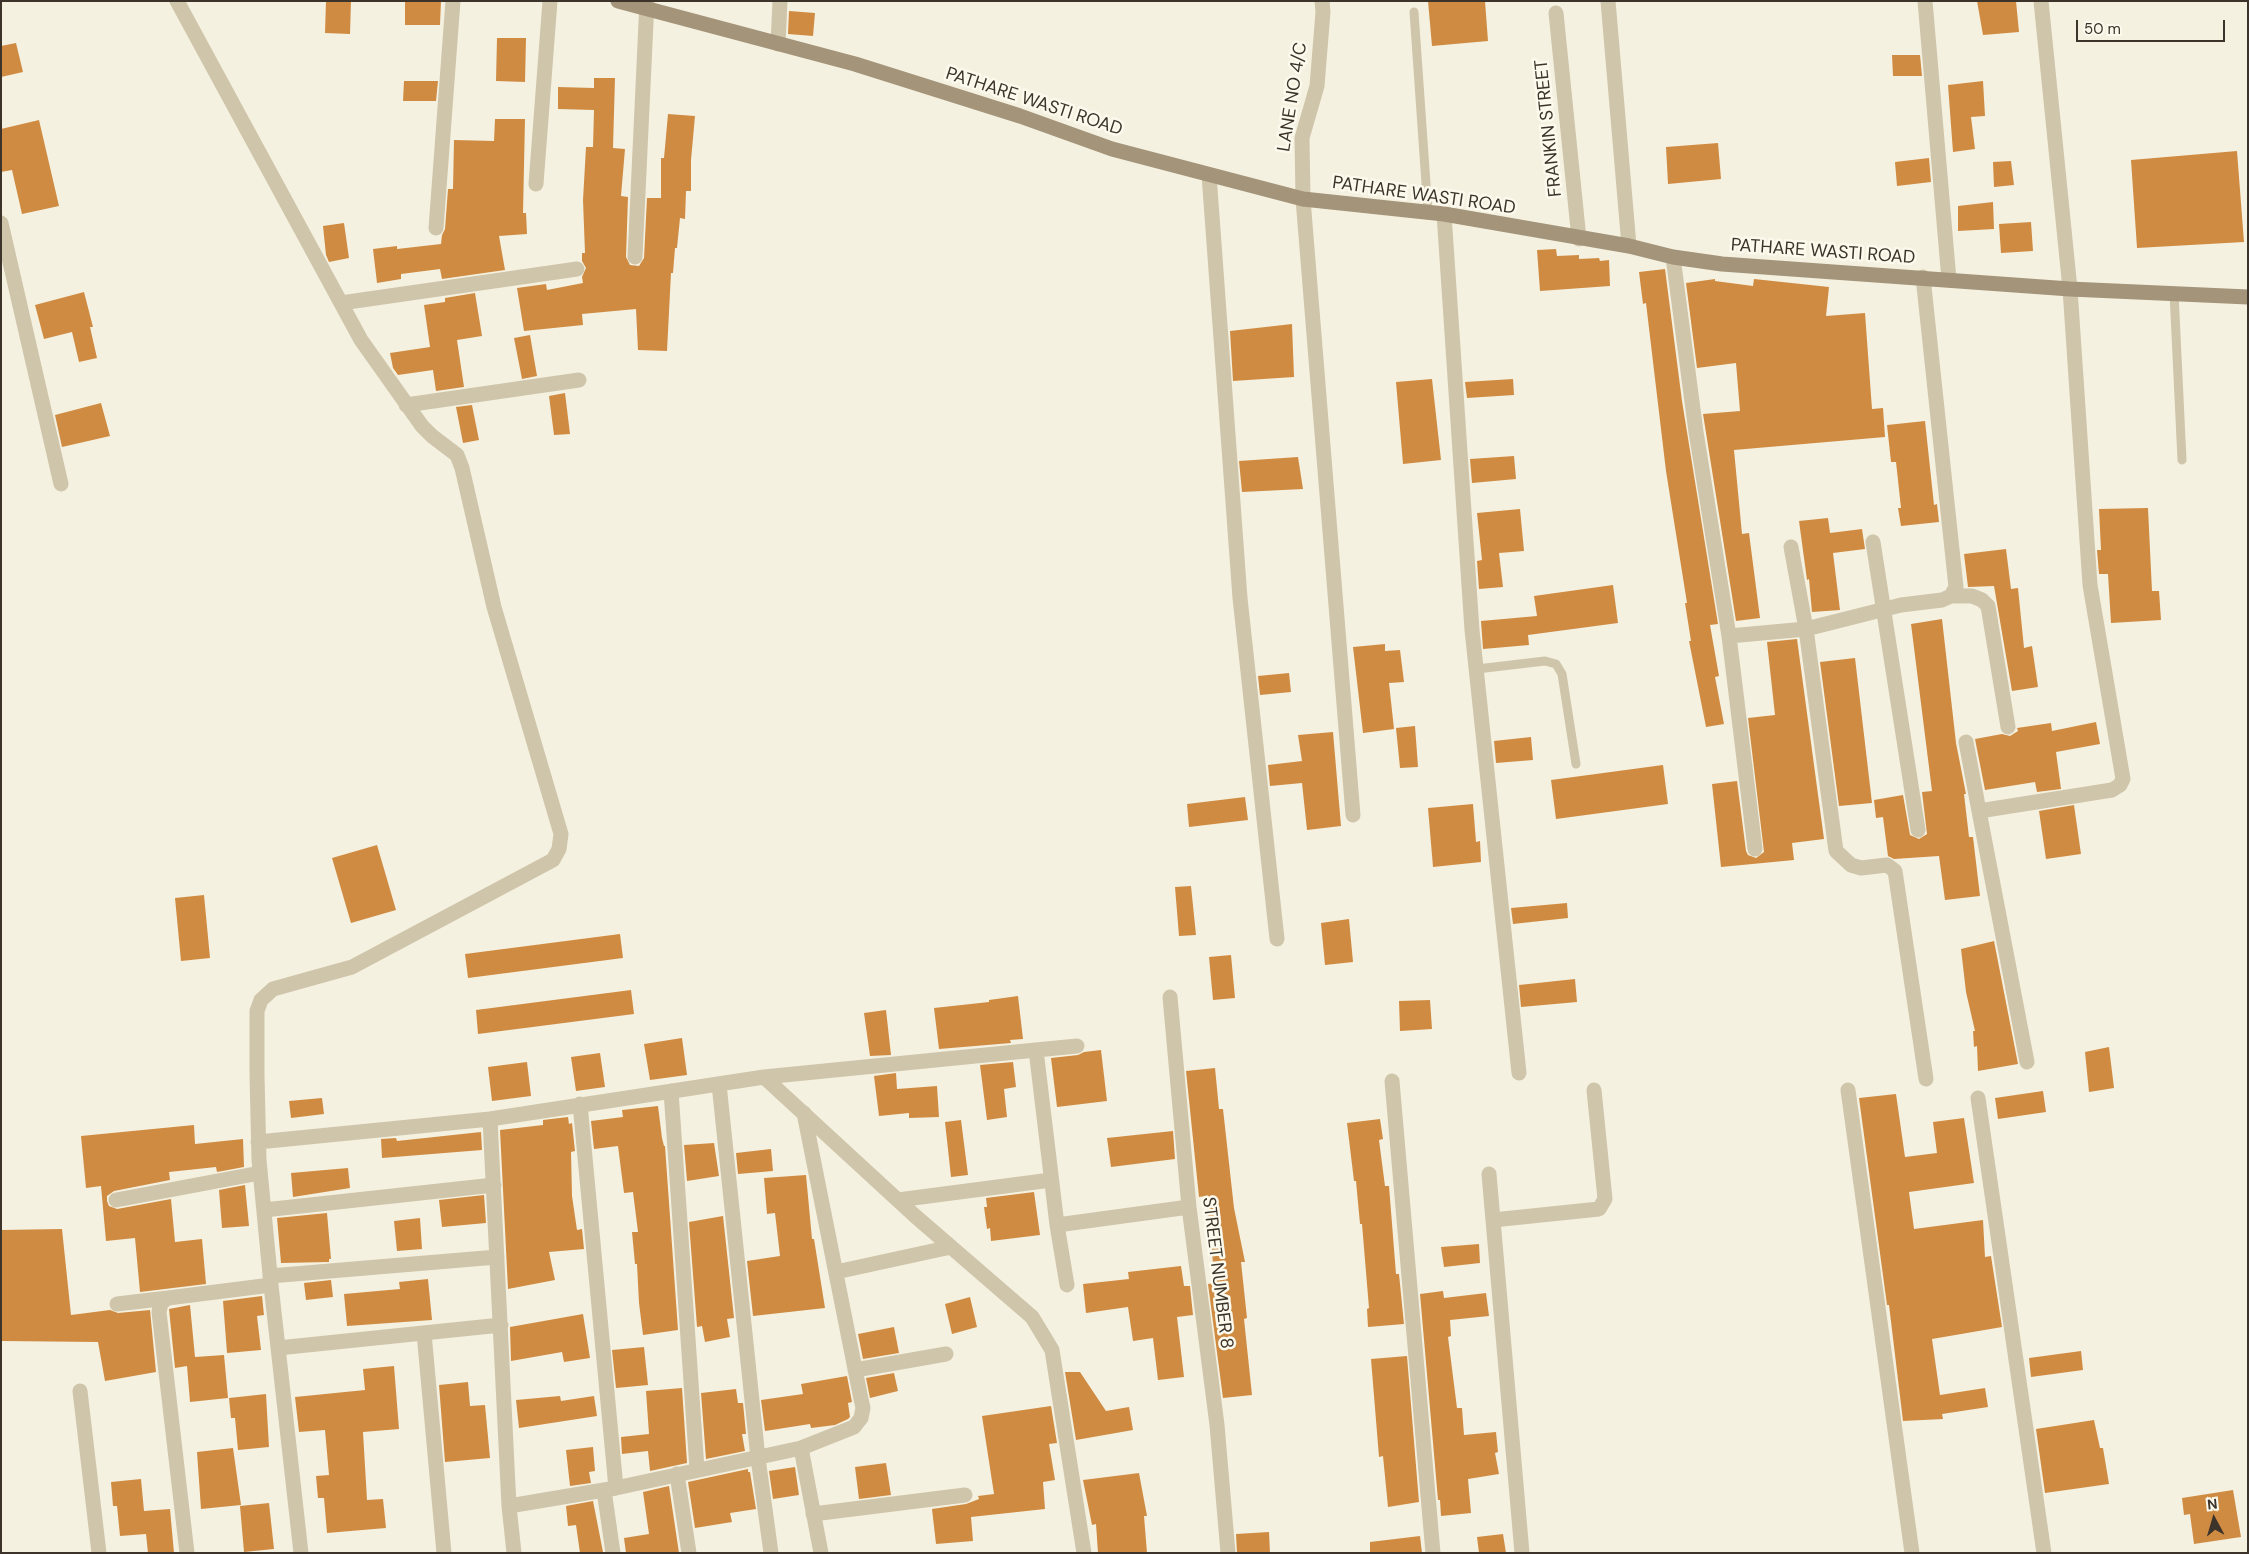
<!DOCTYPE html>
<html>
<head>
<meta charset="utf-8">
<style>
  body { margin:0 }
  #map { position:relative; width:2249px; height:1554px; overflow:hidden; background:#f5f1e0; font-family:"DM Sans",sans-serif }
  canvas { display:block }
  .frame { position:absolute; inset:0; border:2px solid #3c342a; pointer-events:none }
  .north { position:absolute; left:2189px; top:1494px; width:50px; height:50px; -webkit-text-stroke:4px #fcf9ed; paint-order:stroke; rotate:354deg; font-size:14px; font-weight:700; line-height:20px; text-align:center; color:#3c342a }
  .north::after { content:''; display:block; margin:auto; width:18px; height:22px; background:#3c342a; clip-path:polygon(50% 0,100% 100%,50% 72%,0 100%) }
  .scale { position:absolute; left:2076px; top:20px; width:149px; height:22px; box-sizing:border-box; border:2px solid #3c342a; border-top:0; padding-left:6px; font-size:15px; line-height:18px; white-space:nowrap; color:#3c342a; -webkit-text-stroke:4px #fcf9ed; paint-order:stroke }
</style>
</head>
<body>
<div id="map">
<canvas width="2249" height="1554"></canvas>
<div class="frame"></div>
<div class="north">N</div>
<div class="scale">50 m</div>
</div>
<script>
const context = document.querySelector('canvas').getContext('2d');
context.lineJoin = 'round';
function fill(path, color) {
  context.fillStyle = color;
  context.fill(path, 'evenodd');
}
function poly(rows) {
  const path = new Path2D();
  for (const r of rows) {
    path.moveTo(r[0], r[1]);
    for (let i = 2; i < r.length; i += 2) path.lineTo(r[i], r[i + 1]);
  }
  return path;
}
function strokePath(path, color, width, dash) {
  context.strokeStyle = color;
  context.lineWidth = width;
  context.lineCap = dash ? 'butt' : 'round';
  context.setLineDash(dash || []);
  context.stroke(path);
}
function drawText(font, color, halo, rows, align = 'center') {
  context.font = font + ' "DM Sans",sans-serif';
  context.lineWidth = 5;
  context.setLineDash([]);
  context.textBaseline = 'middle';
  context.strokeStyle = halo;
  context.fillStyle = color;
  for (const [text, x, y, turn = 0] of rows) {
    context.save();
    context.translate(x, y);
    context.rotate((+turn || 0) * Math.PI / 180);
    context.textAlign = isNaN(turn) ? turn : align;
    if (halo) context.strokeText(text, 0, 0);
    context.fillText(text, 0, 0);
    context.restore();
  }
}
fill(poly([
  [326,1,351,1,350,34,325,33],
  [405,1,441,1,440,25,405,25],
  [1428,1,1485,1,1488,41,1432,46],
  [1977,1,2016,1,2019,32,1983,35],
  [789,11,815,13,813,36,788,34],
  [497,38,526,38,525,82,496,81],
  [16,43,23,72,1,77,1,46],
  [1892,55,1920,55,1922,76,1893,76],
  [594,78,615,78,613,148,625,149,621,196,628,197,626,257,630,265,639,266,644,258,647,198,661,198,661,158,664,158,668,114,695,116,691,160,691,191,686,191,685,219,680,218,677,248,675,248,673,273,671,273,667,351,638,350,636,309,582,314,583,325,524,331,517,288,546,284,547,290,583,283,582,277,586,268,582,261,582,253,585,253,583,200,586,147,593,147,594,110,558,109,558,87,594,88],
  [404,81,438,81,436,101,403,101],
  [1983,81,1985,116,1971,117,1975,149,1953,152,1948,85],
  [495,119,525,119,523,213,526,213,527,234,499,236,505,270,442,279,440,269,401,274,401,279,377,283,373,249,397,246,397,249,441,244,442,235,445,229,448,189,453,189,454,140,494,141],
  [39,120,59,206,22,214,12,170,1,172,1,129],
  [1718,143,1721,179,1668,184,1666,147],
  [2237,151,2244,242,2137,248,2131,160],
  [1929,158,1931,182,1897,186,1895,162],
  [2011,161,2014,185,1994,187,1993,162],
  [1993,202,1994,229,1958,231,1958,206],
  [2031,222,2033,251,2001,253,1999,224],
  [344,223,349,258,329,262,326,255,323,226],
  [1556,249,1557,256,1579,255,1579,259,1599,258,1600,261,1609,260,1610,286,1540,291,1537,250],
  [1665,269,1682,401,1718,624,1710,625,1719,676,1715,677,1724,724,1706,727,1689,641,1691,641,1685,603,1687,603,1666,471,1646,303,1643,304,1639,272],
  [1715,279,1715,281,1753,286,1754,279,1829,287,1826,316,1865,313,1872,409,1883,408,1885,437,1734,450,1742,534,1749,533,1760,618,1736,621,1703,414,1740,411,1736,363,1697,368,1686,283],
  [84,292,93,327,90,327,97,358,79,362,72,332,44,339,35,305],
  [475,293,482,336,457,340,464,387,436,391,433,370,398,375,393,368,390,353,430,347,424,305,445,302,445,298],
  [1292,324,1294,377,1233,381,1230,331],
  [530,335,537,376,522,379,514,338],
  [1432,379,1441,460,1403,464,1396,382],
  [1513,379,1514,395,1467,398,1465,382],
  [565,393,570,434,554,435,549,396],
  [101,403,110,436,62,447,55,415],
  [472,405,479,440,463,443,456,407],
  [1925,421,1934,505,1937,504,1939,522,1901,526,1898,508,1901,508,1896,462,1891,462,1887,425],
  [1514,456,1516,479,1472,483,1470,459],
  [1298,457,1303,489,1242,492,1239,461],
  [2148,508,2152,591,2159,591,2161,620,2111,623,2108,574,2099,574,2097,550,2101,550,2099,509],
  [1520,509,1524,551,1499,553,1503,587,1479,589,1477,561,1482,560,1477,513],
  [1828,518,1830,533,1862,529,1865,549,1833,553,1840,610,1812,612,1809,579,1807,580,1799,521],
  [2006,549,2011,589,2018,588,2024,648,2032,646,2038,687,2012,691,1994,586,1968,587,1964,554],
  [1613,585,1618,623,1528,635,1529,645,1483,649,1481,621,1537,616,1534,596],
  [1942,619,1956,743,1966,794,1964,794,1969,837,1973,837,1980,896,1945,900,1939,856,1894,859,1888,856,1883,817,1876,818,1874,800,1903,795,1910,835,1919,839,1927,834,1922,792,1932,791,1911,624],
  [1797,639,1824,839,1792,843,1794,860,1721,867,1712,784,1737,781,1746,851,1748,855,1756,858,1764,852,1748,718,1775,715,1767,642],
  [1385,644,1385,651,1400,650,1404,682,1389,683,1394,729,1363,733,1353,647],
  [1855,658,1872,803,1839,806,1820,662],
  [1289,673,1291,692,1260,695,1258,676],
  [2096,722,2100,744,2056,752,2061,789,2037,792,2035,782,1985,790,1975,739,2002,734,2010,736,2018,731,2017,728,2051,723,2052,731],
  [1415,726,1418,767,1400,768,1396,728],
  [1333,732,1341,826,1307,830,1302,783,1270,786,1268,765,1302,761,1298,735],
  [1531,737,1533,760,1496,763,1494,741],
  [1663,765,1668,804,1556,819,1551,780],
  [1245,797,1248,820,1189,827,1187,804],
  [1473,804,1476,842,1480,841,1481,862,1433,867,1428,808],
  [2074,805,2081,854,2046,859,2039,811],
  [377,845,396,910,351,923,332,858],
  [1191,886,1196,935,1179,936,1175,887],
  [204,895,210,958,181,961,175,898],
  [1567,903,1568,918,1513,924,1511,908],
  [1349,919,1353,962,1325,965,1321,923],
  [620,934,623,958,468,978,465,954],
  [1994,941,2018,1064,1978,1071,1977,1046,1974,1047,1973,1031,1975,1031,1966,992,1961,949],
  [1231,955,1235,998,1213,1000,1209,957],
  [1575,979,1577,1002,1521,1007,1519,985],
  [631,990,634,1014,478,1034,476,1010],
  [1018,996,1023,1039,1010,1040,1011,1043,939,1049,934,1008,989,1002,989,1000],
  [1430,1000,1432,1029,1400,1031,1399,1001],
  [886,1010,891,1055,870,1056,864,1013],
  [682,1038,687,1075,650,1080,644,1044],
  [2109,1047,2114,1088,2089,1092,2085,1052],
  [1101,1050,1107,1101,1057,1107,1051,1058,1078,1055,1084,1052],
  [600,1053,605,1087,576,1091,571,1057],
  [527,1062,531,1096,492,1101,488,1067],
  [1013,1062,1016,1087,1004,1089,1007,1117,987,1120,980,1065],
  [1215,1068,1219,1109,1223,1109,1234,1208,1245,1262,1241,1262,1247,1318,1244,1319,1252,1395,1223,1398,1208,1284,1215,1283,1211,1243,1205,1196,1199,1197,1186,1071],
  [896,1073,897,1089,937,1086,939,1117,909,1118,909,1113,879,1116,874,1076],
  [2043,1091,2046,1112,1998,1119,1995,1098],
  [1896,1094,1905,1157,1937,1153,1933,1122,1964,1118,1974,1183,1909,1192,1914,1229,1983,1220,1985,1257,1991,1256,2002,1327,1932,1339,1940,1395,1985,1388,1988,1407,1942,1414,1943,1419,1903,1421,1889,1305,1887,1305,1859,1098],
  [322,1098,324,1114,291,1118,289,1101],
  [658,1106,662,1138,664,1146,665,1146,678,1330,643,1335,639,1303,637,1264,635,1264,632,1232,638,1232,633,1192,624,1193,618,1146,594,1149,591,1121,623,1117,622,1110],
  [568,1117,569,1124,572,1123,575,1151,571,1152,572,1196,577,1230,582,1229,584,1249,549,1252,555,1280,508,1289,500,1130,543,1125,543,1120],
  [1380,1119,1383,1139,1379,1140,1385,1186,1389,1186,1396,1274,1399,1274,1404,1324,1368,1327,1367,1309,1369,1308,1362,1224,1360,1224,1356,1181,1354,1181,1347,1123],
  [961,1120,968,1175,951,1177,945,1122],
  [194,1125,195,1144,243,1139,244,1167,217,1172,216,1167,169,1172,170,1180,114,1191,107,1196,107,1201,109,1206,117,1209,171,1199,175,1242,202,1239,206,1284,140,1292,135,1238,106,1241,101,1186,86,1188,81,1136],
  [1173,1131,1175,1159,1111,1167,1107,1138],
  [481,1132,482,1150,382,1158,381,1139,396,1138,397,1141],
  [714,1143,719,1176,687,1181,684,1145],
  [771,1149,773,1171,738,1174,736,1153],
  [348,1168,350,1188,293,1197,291,1173],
  [806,1175,812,1239,814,1239,825,1308,753,1316,747,1261,780,1256,775,1213,767,1214,764,1178],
  [245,1185,249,1226,222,1228,219,1190],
  [1034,1192,1040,1235,991,1241,990,1228,987,1229,984,1207,987,1207,986,1198],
  [484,1195,486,1223,442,1227,439,1200],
  [327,1213,331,1259,329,1259,329,1262,281,1263,277,1218],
  [723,1216,734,1318,727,1319,730,1337,705,1342,702,1326,697,1327,689,1222],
  [420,1218,422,1249,397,1251,394,1221],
  [62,1229,71,1315,110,1310,118,1313,150,1310,156,1372,105,1381,98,1342,1,1341,1,1230],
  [1479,1244,1480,1263,1444,1267,1441,1247],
  [1181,1266,1184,1286,1190,1286,1193,1315,1177,1317,1184,1377,1158,1380,1153,1338,1133,1341,1128,1307,1086,1313,1083,1284,1129,1279,1128,1272],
  [428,1279,432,1320,347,1326,344,1294,400,1289,399,1282],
  [331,1280,333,1297,306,1300,304,1283],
  [1443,1291,1444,1298,1486,1293,1489,1316,1450,1320,1451,1336,1448,1337,1457,1408,1462,1408,1464,1435,1496,1432,1498,1452,1495,1453,1499,1474,1468,1479,1471,1513,1441,1516,1440,1500,1438,1500,1420,1294],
  [262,1296,264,1315,257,1316,261,1350,227,1353,223,1301],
  [970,1297,977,1327,952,1334,945,1304],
  [190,1305,195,1357,224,1355,228,1398,190,1402,187,1366,175,1368,169,1309],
  [583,1314,590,1358,564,1362,562,1352,511,1361,510,1327],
  [894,1327,899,1353,863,1359,858,1334],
  [644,1347,648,1385,616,1388,612,1350],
  [2081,1351,2083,1370,2031,1377,2029,1358],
  [1407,1356,1419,1502,1388,1507,1383,1456,1379,1457,1371,1359],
  [394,1366,399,1429,363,1432,367,1500,383,1499,386,1528,327,1533,324,1498,318,1498,316,1476,329,1475,325,1430,299,1432,295,1397,365,1390,363,1369],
  [1065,1372,1080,1372,1106,1411,1129,1407,1133,1430,1076,1440],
  [894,1373,898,1391,870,1398,866,1378],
  [847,1376,852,1402,848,1403,850,1417,848,1419,835,1425,811,1428,810,1424,765,1431,761,1400,803,1394,801,1384],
  [468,1382,470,1406,485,1405,490,1458,445,1462,439,1385],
  [682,1388,687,1463,650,1471,648,1451,622,1454,621,1437,649,1434,646,1391],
  [736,1389,738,1403,743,1403,746,1434,742,1434,745,1451,706,1459,701,1393],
  [266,1394,269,1447,238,1450,235,1418,231,1418,229,1398],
  [560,1396,561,1401,594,1396,597,1416,519,1428,516,1400],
  [1051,1406,1057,1443,1049,1444,1055,1480,1043,1482,1045,1509,971,1517,973,1541,936,1544,932,1509,966,1504,979,1499,978,1496,994,1494,982,1416],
  [2094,1420,2100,1448,2103,1448,2109,1484,2045,1493,2036,1429],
  [593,1447,595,1471,589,1472,591,1483,570,1486,566,1450],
  [233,1448,241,1505,201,1509,197,1452],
  [886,1463,891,1495,859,1499,855,1467],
  [795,1467,799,1495,773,1499,769,1471],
  [748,1469,748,1472,750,1472,756,1509,730,1513,732,1522,695,1528,688,1482],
  [1139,1473,1147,1516,1144,1516,1147,1553,1098,1553,1096,1524,1092,1525,1083,1480],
  [141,1479,144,1511,170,1509,174,1553,148,1553,146,1534,120,1536,117,1506,113,1506,111,1482],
  [669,1486,679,1553,626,1553,624,1538,649,1534,643,1492],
  [2233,1490,2241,1537,2194,1544,2190,1514,2184,1515,2182,1498],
  [593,1501,603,1552,580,1553,576,1525,568,1526,566,1506],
  [269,1503,274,1549,244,1552,240,1506],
  [1269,1532,1270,1553,1237,1553,1236,1534],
  [1503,1534,1506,1553,1479,1553,1477,1537],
  [1420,1536,1422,1553,1370,1553,1370,1542]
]), '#d08b42');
strokePath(poly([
  [1414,12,1428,212],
  [2174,293,2182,460],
  [1477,669,1545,661,1556,664,1562,674,1576,764]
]), '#cfc5aa', 9);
strokePath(poly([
  [177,1,361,340,422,426,432,436,457,455,462,468,494,607,561,834,559,849,553,860,352,967,273,989,261,1000,257,1011,257,1075,259,1160,271,1285,301,1553],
  [1322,1,1323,12,1317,86,1302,138,1303,199,1353,815],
  [1608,1,1629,246],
  [1925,1,1949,280],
  [1556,13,1579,239],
  [778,44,780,1],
  [1209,175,1240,598,1277,939],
  [536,184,550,1],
  [1444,214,1472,630,1519,1073],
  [1,223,61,484],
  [436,228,453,1],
  [635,257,647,1],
  [1673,257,1696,432,1729,636,1755,849],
  [341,303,577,269],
  [406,405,579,380],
  [1873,542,1918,830],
  [1791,547,1806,629,1836,851,1851,865,1861,868,1887,865,1895,871,1926,1079],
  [1951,596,1972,596,1982,600,1988,606,2008,727],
  [1729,636,1806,629,1901,605,1942,600,1951,596,1956,587,1923,277],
  [1966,742,1979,811],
  [1170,997,1189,1207,1217,1425,1228,1553],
  [1036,1050,1077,1046],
  [2027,1062,1979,811,2112,790,2120,785,2123,779,2090,585,2070,289,2041,1],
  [764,1077,1036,1050,1057,1225,1189,1207],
  [1392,1081,1433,1553],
  [719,1084,758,1458,771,1553],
  [1848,1090,1912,1553],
  [671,1091,697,1469],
  [1978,1098,2044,1553],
  [580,1104,616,1488],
  [490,1119,509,1506,514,1553],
  [258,1142,490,1119,764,1077,914,1215,1032,1317,1052,1350,1084,1553],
  [1489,1174,1522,1553],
  [116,1200,260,1173],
  [898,1200,1051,1180],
  [264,1210,494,1185],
  [1493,1220,1599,1209,1605,1199,1594,1090],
  [1057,1225,1067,1285],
  [836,1272,951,1247],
  [270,1276,497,1257],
  [117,1304,168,1298],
  [424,1333,444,1553],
  [278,1348,501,1325],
  [855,1370,946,1354],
  [80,1391,99,1553],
  [801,1448,821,1553],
  [677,1474,689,1553],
  [604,1490,613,1553],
  [509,1506,616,1488,801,1448,854,1427,861,1418,863,1408,860,1394,804,1113],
  [813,1514,965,1495],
  [187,1553,159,1312,161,1303,168,1298,271,1285]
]), '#cfc5aa', 15);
strokePath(poly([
  [618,1,855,64,1020,116,1112,149,1303,199,1444,214,1629,246,1673,257,1722,264,2070,289,2248,297]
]), '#a3947a', 15);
drawText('18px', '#3c342a', '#fcf9ed', [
  ["LANE NO 4/C",1293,97,-81],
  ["PATHARE WASTI ROAD",1034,102,18],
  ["FRANKIN STREET",1549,128,-96],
  ["PATHARE WASTI ROAD",1424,196,8],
  ["PATHARE WASTI ROAD",1823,252,4],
  ["STREET NUMBER 8",1217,1273,83]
]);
</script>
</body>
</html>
